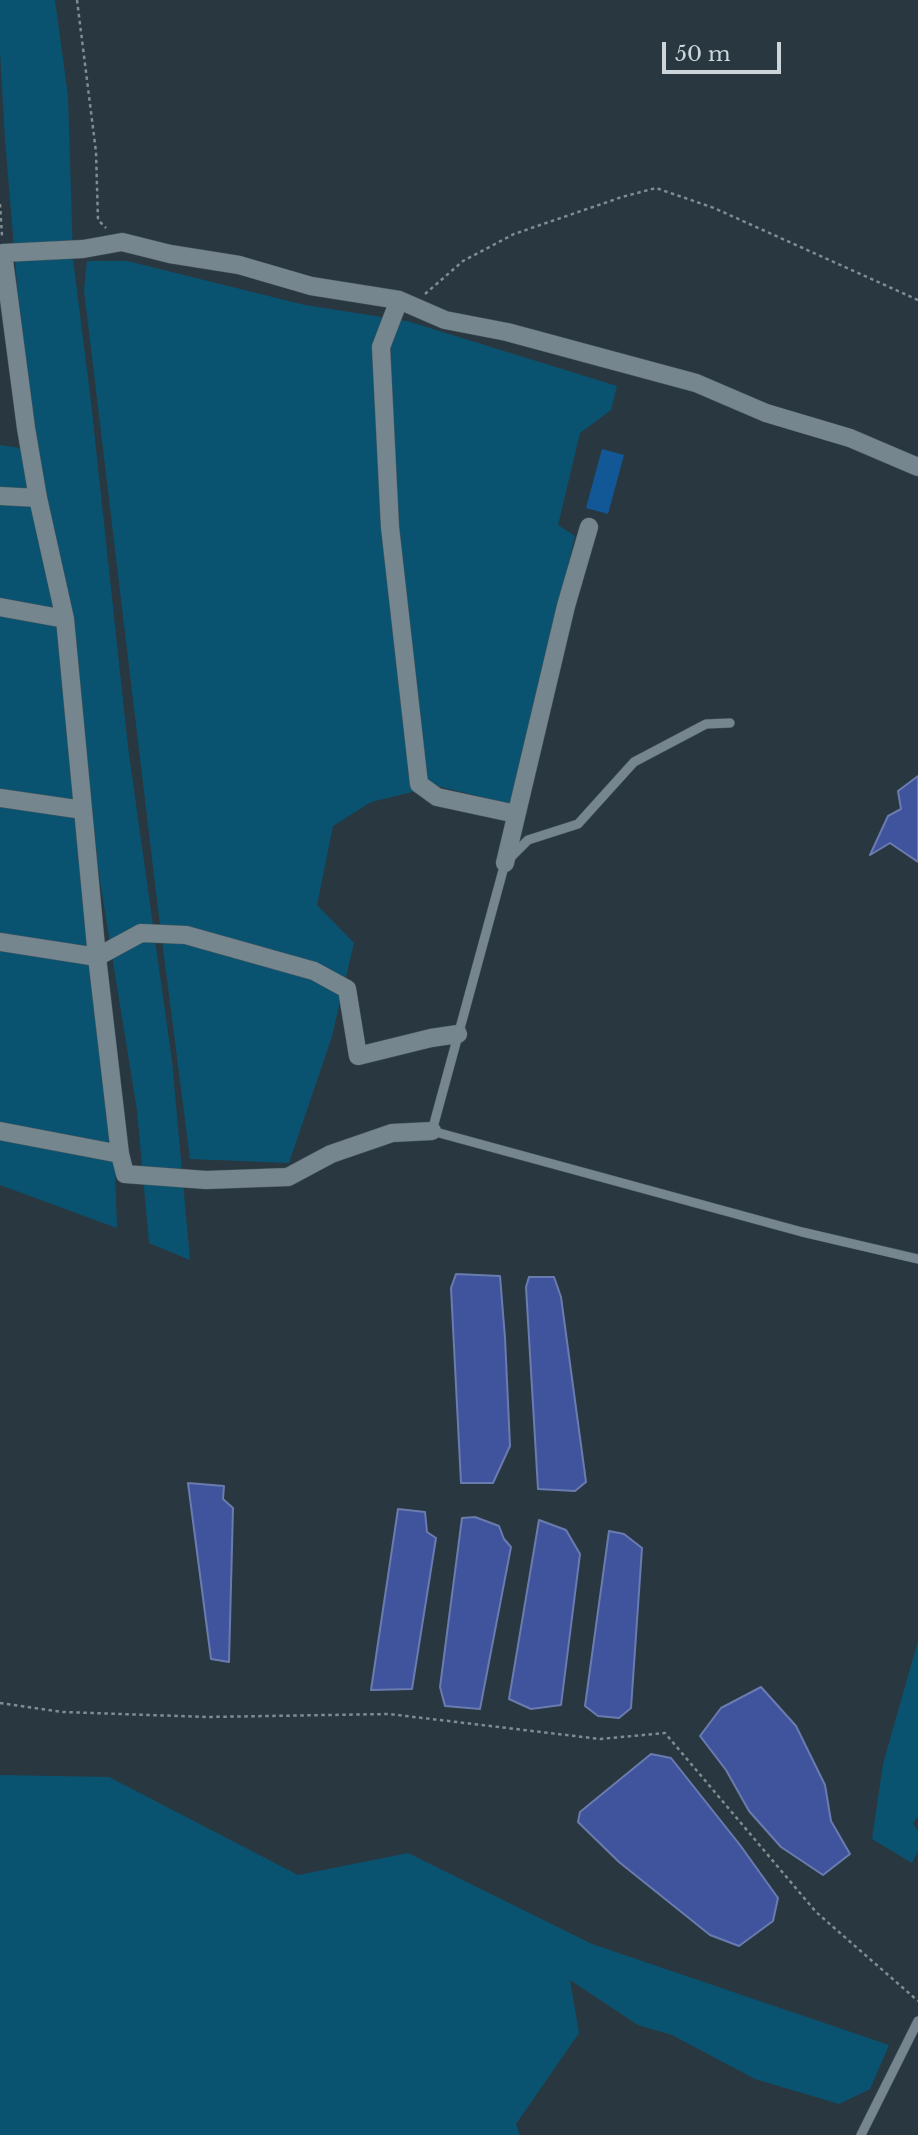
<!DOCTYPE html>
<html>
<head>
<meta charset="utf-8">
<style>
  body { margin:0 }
  #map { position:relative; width:918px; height:2135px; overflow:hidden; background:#293840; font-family:"Libre Baskerville",serif }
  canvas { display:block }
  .scale { position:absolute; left:662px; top:42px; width:119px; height:32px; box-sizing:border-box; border:4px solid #cbd5da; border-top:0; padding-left:9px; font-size:21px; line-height:24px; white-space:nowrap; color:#cbd5da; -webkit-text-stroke:5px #293840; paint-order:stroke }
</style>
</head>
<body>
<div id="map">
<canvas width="918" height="2135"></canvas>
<div class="scale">50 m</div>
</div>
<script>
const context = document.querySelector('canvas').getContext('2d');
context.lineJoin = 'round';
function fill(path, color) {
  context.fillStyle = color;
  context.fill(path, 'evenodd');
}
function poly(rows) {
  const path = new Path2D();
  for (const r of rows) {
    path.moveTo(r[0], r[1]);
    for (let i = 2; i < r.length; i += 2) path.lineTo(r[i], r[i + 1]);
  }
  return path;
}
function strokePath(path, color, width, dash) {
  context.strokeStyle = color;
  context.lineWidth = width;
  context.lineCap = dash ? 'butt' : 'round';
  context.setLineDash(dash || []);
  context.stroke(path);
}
fill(poly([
  [0,0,55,0,68,96,73,259,91,402,128,747,172,1061,190,1260,149,1243,137,1110,99,875,75,643,30,438,5,140,0,51],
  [87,261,127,261,305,305,407,321,617,386,611,410,580,433,558,525,575,536,511,804,437,786,371,802,333,826,317,905,354,943,332,1036,289,1163,190,1159,159,917,84,290],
  [0,445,21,448,61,614,114,1144,117,1228,0,1185],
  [918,1641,918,1817,913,1823,918,1831,918,1851,912,1863,872,1839,883,1764],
  [0,1775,109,1777,298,1875,408,1853,592,1944,889,2045,870,2089,839,2104,755,2079,672,2035,638,2025,570,1980,579,2033,516,2124,520,2135,0,2135]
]), '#0a5370');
const water = poly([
  [918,776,918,862,890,843,870,855,888,816,901,809,898,791,918,776],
  [456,1274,500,1276,505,1338,510,1446,493,1483,461,1483,451,1288,456,1274],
  [529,1277,554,1277,561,1297,586,1482,575,1491,538,1489,526,1287,529,1277],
  [188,1483,224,1486,223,1499,233,1508,229,1662,211,1659,188,1483],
  [398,1509,425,1512,427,1532,436,1538,412,1689,371,1690,398,1509],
  [475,1517,499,1526,504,1539,511,1547,480,1709,445,1706,440,1687,462,1518,475,1517],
  [539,1520,566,1530,580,1554,561,1705,531,1709,509,1699,539,1520],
  [609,1531,624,1534,642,1548,631,1708,619,1718,598,1716,585,1706,609,1531],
  [761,1687,796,1726,825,1785,831,1821,850,1854,823,1875,781,1847,749,1811,726,1770,700,1736,721,1708,761,1687],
  [651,1754,671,1758,740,1845,778,1898,773,1921,739,1946,710,1935,619,1862,578,1822,580,1812,651,1754]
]);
fill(water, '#40549d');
strokePath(water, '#6a7baf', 2);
fill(poly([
  [602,449,624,455,608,514,586,508]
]), '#125897');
const lane = poly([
  [730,723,706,724,634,762,578,824,528,840,505,863,432,1131,802,1232,918,1259],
  [861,2135,918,2021]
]);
const street = poly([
  [399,300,381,347,390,527,419,784,437,797,516,814],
  [0,496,38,498],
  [0,607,65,619],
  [0,798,83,810],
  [505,863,566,606,589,527],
  [0,942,97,957,141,933,186,935,314,971,347,989,358,1056,431,1038,458,1034],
  [0,1131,120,1154],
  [432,1131,392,1133,331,1154,288,1177,206,1180,125,1174,120,1154,97,957,65,619,38,498,26,428,3,253,83,249,122,242,170,254,239,265,311,286,399,300,445,320,507,332,696,383,766,413,850,438,918,467]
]);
strokePath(lane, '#49565d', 10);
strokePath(street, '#49565d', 19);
strokePath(poly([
  [77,0,96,152,98,220,106,228],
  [0,204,2,236],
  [425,294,463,261,514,234,622,197,656,188,714,208,918,300],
  [0,1703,63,1712,207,1717,389,1714,600,1739,665,1733,816,1912,918,2001]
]), '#808c93', 2.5, [3.5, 3.5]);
strokePath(lane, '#75868f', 9);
strokePath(street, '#75868f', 18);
</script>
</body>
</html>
